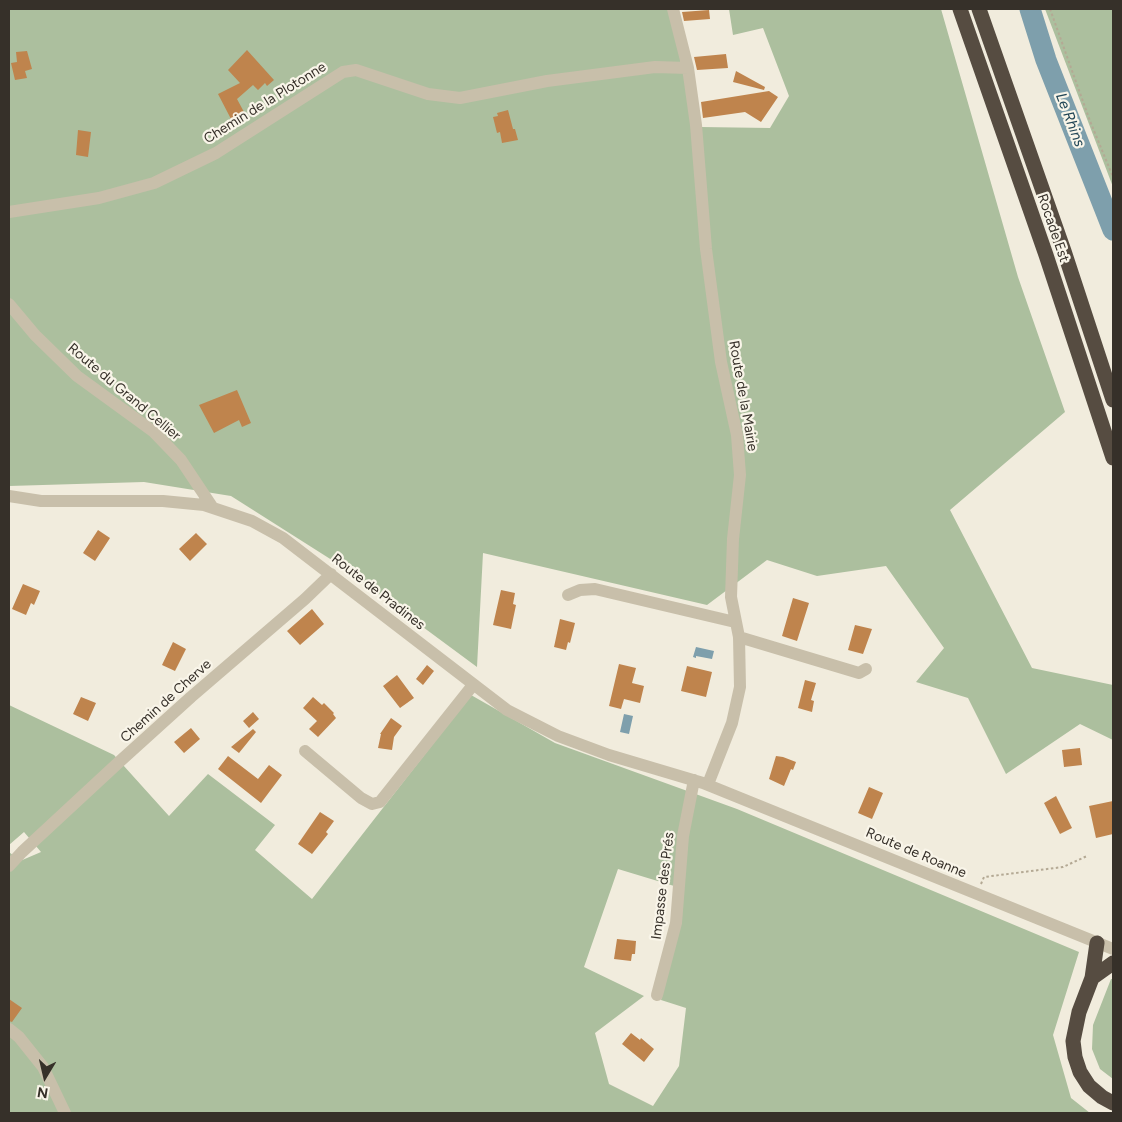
<!DOCTYPE html>
<html>
<head>
<meta charset="utf-8">
<style>
  body { margin:0 }
  #map { position:relative; width:1122px; height:1122px; overflow:hidden; background:#f1ecdd; font-family:Figtree,sans-serif }
  canvas { display:block }
  .frame { position:absolute; inset:0; border:10px solid #363029; pointer-events:none }
  .north { position:absolute; left:20px; top:1052px; width:50px; height:50px; -webkit-text-stroke:4px #f9f5e9; paint-order:stroke; rotate:189deg; font-size:14px; font-weight:700; line-height:20px; text-align:center; color:#363029 }
  .north::after { content:''; display:block; margin:auto; width:18px; height:22px; background:#363029; clip-path:polygon(50% 0,100% 100%,50% 72%,0 100%) }
</style>
</head>
<body>
<div id="map">
<canvas width="1122" height="1122"></canvas>
<div class="frame"></div>
<div class="north">N</div>
</div>
<script>
const context = document.querySelector('canvas').getContext('2d');
context.lineJoin = 'round';
function fill(path, color) {
  context.fillStyle = color;
  context.fill(path, 'evenodd');
}
function poly(rows) {
  const path = new Path2D();
  for (const r of rows) {
    path.moveTo(r[0], r[1]);
    for (let i = 2; i < r.length; i += 2) path.lineTo(r[i], r[i + 1]);
  }
  return path;
}
function strokePath(path, color, width, dash) {
  context.strokeStyle = color;
  context.lineWidth = width;
  context.lineCap = dash ? 'butt' : 'round';
  context.setLineDash(dash || []);
  context.stroke(path);
}
function drawText(font, color, halo, rows, align = 'center') {
  context.font = font + ' Figtree,sans-serif';
  context.lineWidth = 4.5;
  context.setLineDash([]);
  context.textBaseline = 'middle';
  context.strokeStyle = halo;
  context.fillStyle = color;
  for (const [text, x, y, turn = 0] of rows) {
    context.save();
    context.translate(x, y);
    context.rotate((+turn || 0) * Math.PI / 180);
    context.textAlign = isNaN(turn) ? turn : align;
    if (halo) context.strokeText(text, 0, 0);
    context.fillText(text, 0, 0);
    context.restore();
  }
}
fill(poly([
  [9,9,678,9,701,127,770,128,789,96,763,28,733,35,729,9,941,9,1018,277,1065,412,950,510,1032,668,1113,685,1113,740,1080,724,1006,774,968,698,916,682,944,648,886,566,817,576,767,560,707,605,483,553,477,667,335,562,231,496,144,482,9,486],
  [1045,9,1113,9,1113,187],
  [471,695,555,743,737,809,1079,952,1053,1035,1071,1098,1090,1113,9,1113,9,852,20,861,41,852,24,832,9,845,9,705,114,755,169,816,208,774,275,825,255,850,312,899],
  [618,869,684,889,661,1000,686,1008,679,1066,653,1106,609,1084,595,1033,644,996,584,967],
  [1111,979,1113,979,1113,1079,1100,1069,1092,1049,1093,1025]
]), '#acbf9e');
fill(poly([
  [696,647,714,651,712,659,696,656,696,658,693,657],
  [624,714,633,716,629,734,620,732]
]), '#7e9fac');
strokePath(poly([
  [1030,9,1046,60,1113,230]
]), '#7e9fac', 21);
fill(poly([
  [709,10,710,19,684,21,682,12],
  [247,50,274,80,267,86,265,83,258,90,253,85,237,99,244,112,231,119,218,94,240,83,228,70],
  [27,51,32,69,25,71,27,78,15,80,11,63,17,62,16,52],
  [726,54,728,68,697,70,694,57],
  [736,71,765,87,764,90,733,82],
  [769,91,778,97,761,122,745,112,703,118,701,102],
  [508,110,513,129,515,129,518,140,502,143,500,132,497,133,493,117,498,116,497,113],
  [78,130,91,132,88,157,76,155],
  [237,390,251,423,242,427,239,420,214,433,199,405],
  [98,530,110,538,95,561,83,553],
  [196,533,207,544,190,561,179,549],
  [23,584,40,591,34,605,31,603,26,615,12,609],
  [501,590,515,593,513,604,516,605,511,629,493,625],
  [793,598,809,603,797,641,782,636],
  [312,609,324,624,300,645,287,631],
  [560,619,575,623,570,643,568,642,566,650,554,647],
  [855,625,872,629,863,654,848,650],
  [173,642,186,649,175,671,162,665],
  [619,664,636,668,632,683,644,686,640,703,624,699,621,709,609,706],
  [427,665,434,671,423,685,416,679],
  [687,666,712,672,706,697,681,691],
  [397,675,414,698,400,708,383,686],
  [805,680,816,683,811,700,814,701,812,712,798,708],
  [81,697,96,703,88,721,73,714],
  [313,697,322,705,324,703,334,713,333,714,336,718,318,737,309,729,317,721,303,708],
  [253,712,259,719,249,728,243,721],
  [391,718,402,726,394,737,392,750,378,748,381,734,380,734],
  [191,728,200,739,184,753,174,742],
  [253,729,256,732,239,753,231,747],
  [1080,748,1082,765,1064,767,1062,750],
  [228,756,258,779,269,765,282,775,261,803,218,769],
  [776,756,783,757,796,762,793,770,791,769,784,786,769,779],
  [869,787,883,793,872,819,858,813],
  [1056,796,1072,828,1060,834,1044,803],
  [1113,801,1113,834,1096,838,1089,806],
  [320,812,334,821,326,832,328,834,312,854,298,844],
  [617,939,636,941,635,954,632,954,631,961,614,959],
  [9,999,22,1008,12,1022,9,1021],
  [631,1033,640,1040,641,1038,654,1049,644,1062,622,1044]
]), '#bf844d');
strokePath(poly([
  [1050,9,1090,121,1113,177],
  [981,884,984,877,1063,867,1087,856]
]), '#b4a994', 2, [2.5, 2.5]);
strokePath(poly([
  [673,9,688,68,696,125,706,249,721,362,737,435,740,475,733,539,731,597,739,637,740,687,732,723,708,784],
  [9,212,99,198,154,183,216,153,343,72,356,70,428,94,460,98,547,81,655,67,688,68],
  [9,304,35,335,77,376,154,432,181,460,213,508],
  [9,496,41,501,163,501,204,505,252,521,283,538,507,710,558,736,609,755,703,783,1113,949],
  [568,595,580,590,595,589,735,622],
  [739,637,859,673,866,669],
  [305,751,361,798,372,804,380,802,473,685],
  [9,866,22,852,118,763,191,697,305,599,331,574],
  [657,995,676,923,683,836,694,780],
  [9,1029,19,1037,43,1067,65,1113]
]), '#c8bfaa', 12);
strokePath(poly([
  [960,9,1046,255,1113,458],
  [979,9,1064,251,1113,400],
  [1097,943,1092,978,1079,1012,1073,1041,1075,1057,1080,1072,1089,1086,1102,1097,1113,1103],
  [1092,978,1113,963]
]), '#564c41', 15);
drawText('14px', '#363029', '#f9f5e9', [
  ["Chemin de la Plotonne",265,103,-32],
  ["Rocade Est",1053,228,71],
  ["Route du Grand Cellier",124,392,40],
  ["Route de la Mairie",743,396,80],
  ["Route de Pradines",378,592,38],
  ["Chemin de Cherve",166,701,-42],
  ["Route de Roanne",916,853,23],
  ["Impasse des Prés",663,886,-83]
]);
drawText('italic 15px', '#214555', '#f9f5e9', [
  ["Le Rhins",1070,120,69]
]);
</script>
</body>
</html>
